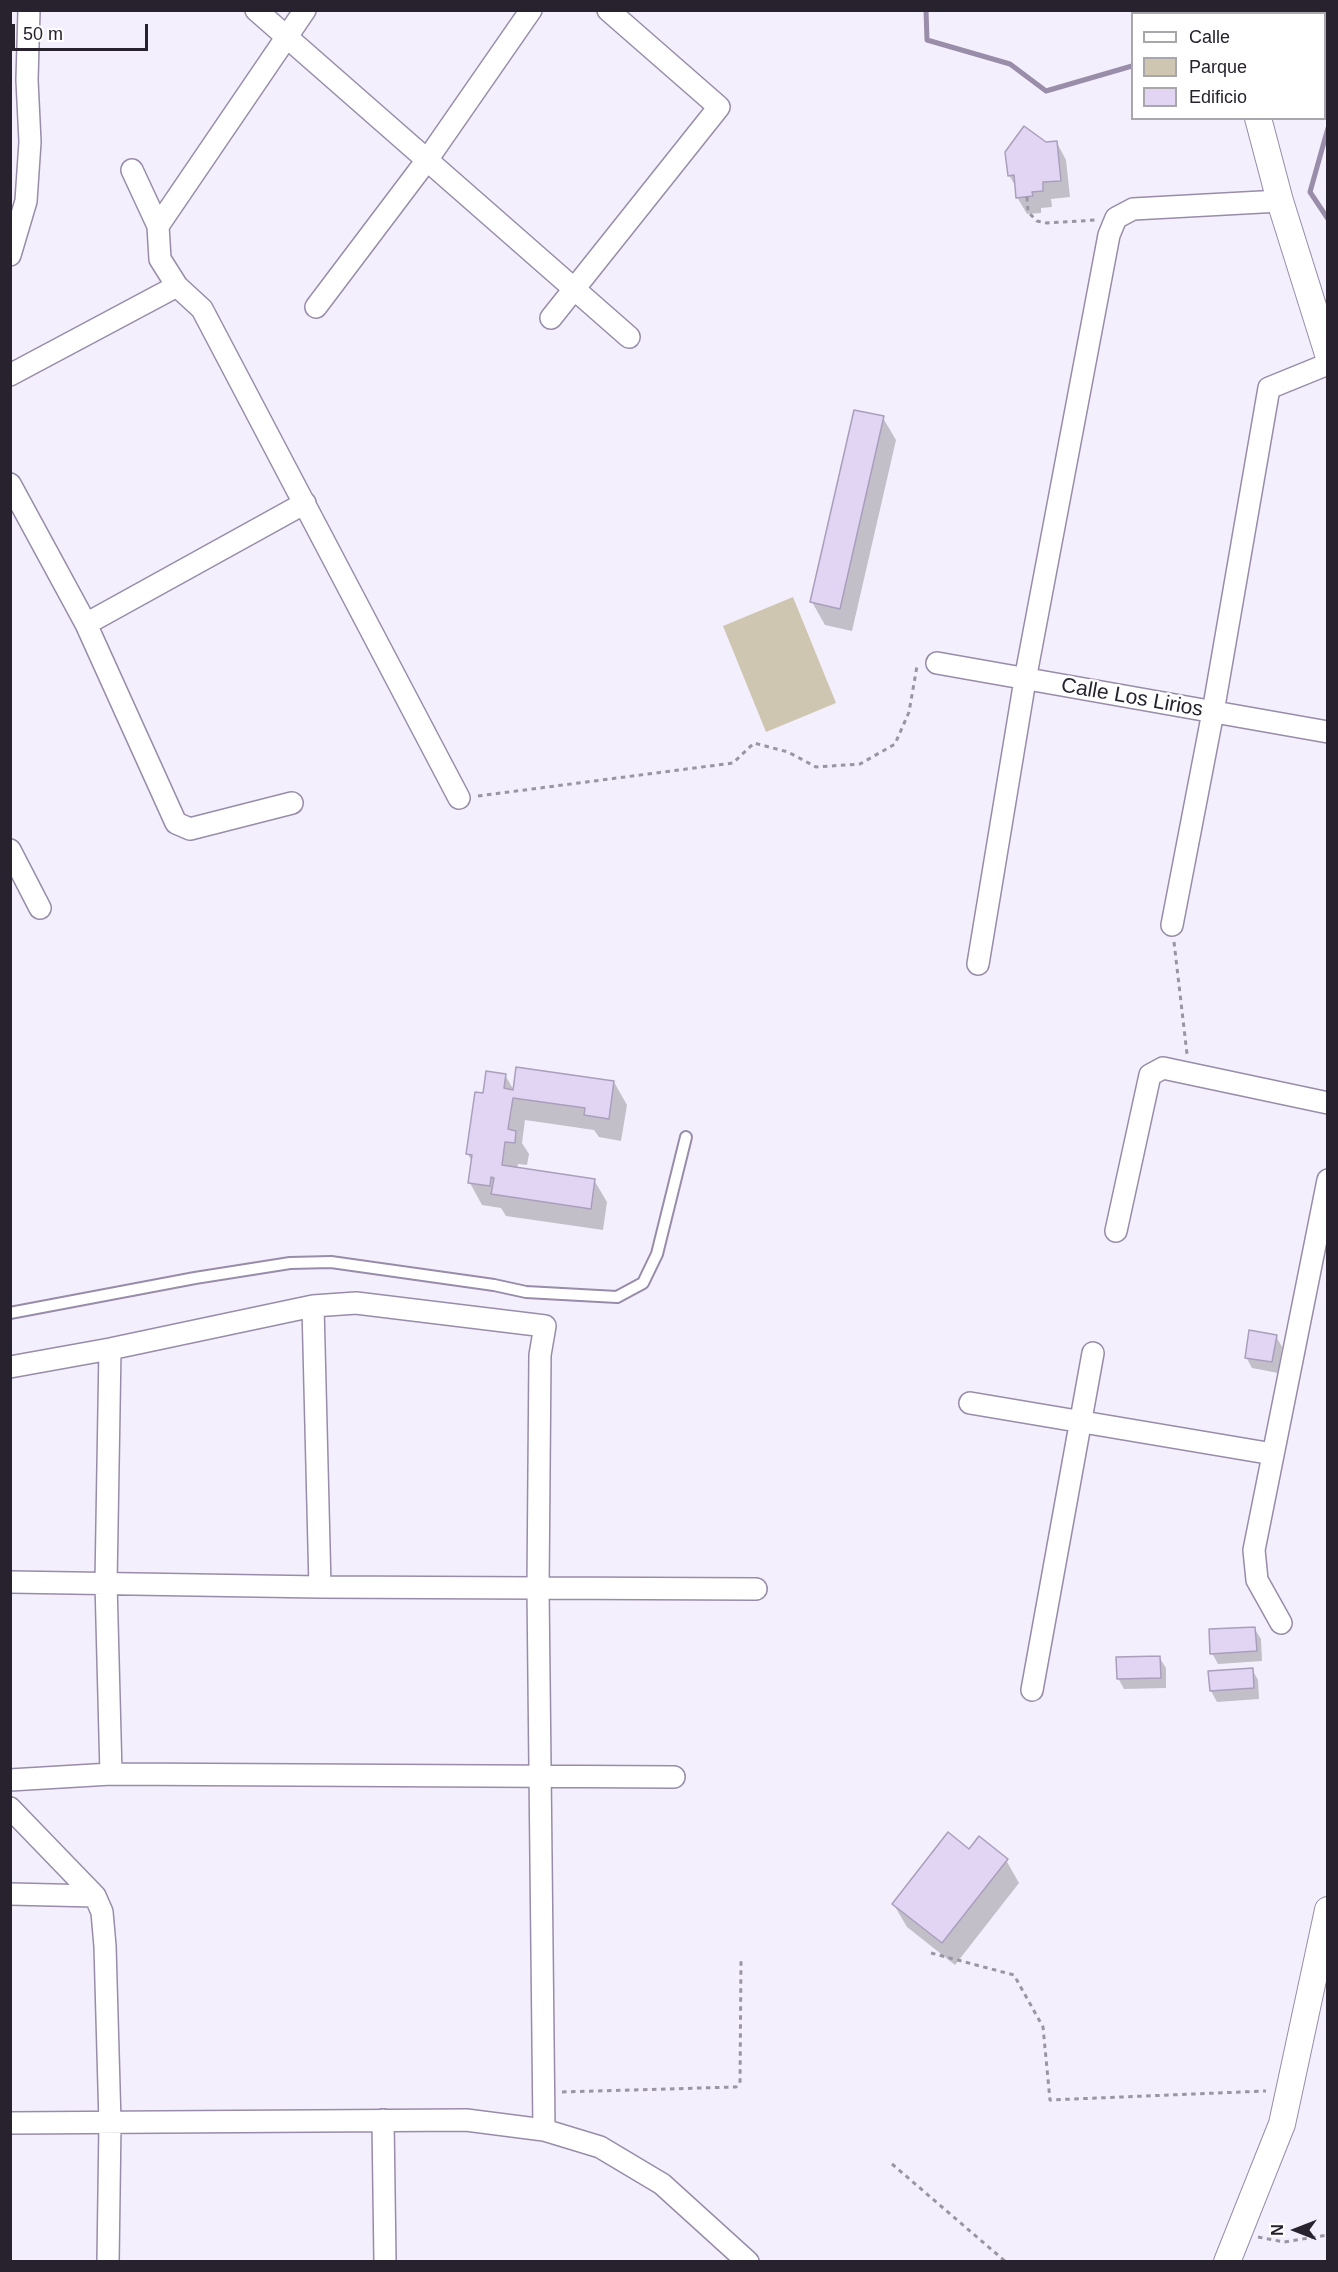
<!DOCTYPE html>
<html>
<head>
<meta charset="utf-8">
<style>
  body { margin:0 }
  #map { position:relative; width:1338px; height:2272px; overflow:hidden; background:#f4effc; font-family:Helvetica,sans-serif }
  canvas { display:block }
  .frame { position:absolute; inset:0; border:12px solid #27222e; pointer-events:none }
  .legend { position:absolute; left:1131px; top:12px; width:195px; height:108px; box-sizing:border-box; background:#fff; border:2px solid #a9a7ab; margin:0; padding:8px 10px; list-style:none; font-size:18px; color:#27222e }
  .legend li { display:flex; align-items:center; gap:12px; height:30px }
  .legend b { width:30px; border:2px solid #a9a7ab }
  .north { position:absolute; left:1266px; top:2200px; width:60px; height:60px; -webkit-text-stroke:4px #fff; paint-order:stroke; rotate:270deg; font-size:16px; font-weight:700; line-height:24px; text-align:center; color:#27222e }
  .north::after { content:''; display:block; margin:auto; width:21px; height:27px; background:#27222e; clip-path:polygon(50% 0,100% 100%,50% 72%,0 100%) }
  .scale { position:absolute; left:12px; top:24px; width:136px; height:27px; box-sizing:border-box; border:3px solid #27222e; border-top:0; padding-left:8px; font-size:18px; line-height:21px; white-space:nowrap; color:#27222e; -webkit-text-stroke:4px #fff; paint-order:stroke }
</style>
</head>
<body>
<div id="map">
<canvas width="1338" height="2272"></canvas>
<div class="frame"></div>
<ul class="legend">
<li><b style="height:8px;background:#fff"></b>Calle</li>
<li><b style="height:16px;background:#cec6b1"></b>Parque</li>
<li><b style="height:16px;background:#e1d5f3"></b>Edificio</li>
</ul>
<div class="north">N</div>
<div class="scale">50 m</div>
</div>
<script>
const context = document.querySelector('canvas').getContext('2d');
context.lineJoin = 'round';
function fill(path, color) {
  context.fillStyle = color;
  context.fill(path, 'evenodd');
}
function poly(rows) {
  const path = new Path2D();
  for (const r of rows) {
    path.moveTo(r[0], r[1]);
    for (let i = 2; i < r.length; i += 2) path.lineTo(r[i], r[i + 1]);
  }
  return path;
}
function strokePath(path, color, width, dash) {
  context.strokeStyle = color;
  context.lineWidth = width;
  context.lineCap = dash ? 'butt' : 'round';
  context.setLineDash(dash || []);
  context.stroke(path);
}
function drawText(font, color, halo, rows, align = 'center') {
  context.font = font + ' Helvetica,sans-serif';
  context.lineWidth = 5;
  context.setLineDash([]);
  context.textBaseline = 'middle';
  context.strokeStyle = halo;
  context.fillStyle = color;
  for (const [text, x, y, turn = 0] of rows) {
    context.save();
    context.translate(x, y);
    context.rotate((+turn || 0) * Math.PI / 180);
    context.textAlign = isNaN(turn) ? turn : align;
    if (halo) context.strokeText(text, 0, 0);
    context.fillText(text, 0, 0);
    context.restore();
  }
}
fill(poly([
  [793,597,836,703,766,732,723,626]
]), '#cec6b1');
fill(poly([
  [1057,143,1066,160,1070,197,1051,199,1052,207,1041,208,1041,213,1027,214,1017,197,1016,187,1009,175],
  [883,418,896,440,852,631,825,625,812,602],
  [505,1075,515,1092,614,1082,627,1105,621,1141,599,1137,594,1130,525,1120,522,1143,529,1154,527,1165,518,1164,517,1169,594,1180,607,1202,603,1230,506,1216,501,1208,482,1205,470,1183,472,1162,468,1154,484,1095],
  [1276,1336,1282,1347,1278,1373,1252,1368,1246,1357],
  [1254,1628,1261,1639,1262,1661,1218,1664,1212,1653],
  [1159,1657,1166,1668,1166,1688,1124,1689,1118,1678],
  [1252,1669,1258,1680,1259,1699,1217,1702,1211,1691],
  [970,1851,1006,1860,1019,1883,955,1965,907,1927,894,1905]
]), '#0003');
strokePath(poly([
  [926,10,927,40,1010,64,1046,91,1132,66],
  [1324,57,1328,57],
  [1328,128,1310,192,1328,219]
]), '#998da9', 5);
const building = poly([
  [1024,126,1046,142,1057,141,1061,181,1043,182,1043,191,1032,192,1033,196,1016,198,1014,175,1008,176,1005,152,1024,126],
  [854,410,884,416,840,609,810,602,854,410],
  [516,1067,614,1081,609,1119,584,1115,585,1108,513,1098,508,1129,516,1131,515,1143,505,1142,502,1165,595,1179,591,1209,491,1194,494,1178,491,1177,490,1186,468,1183,472,1155,466,1154,475,1092,483,1093,486,1071,506,1074,504,1088,513,1090,516,1067],
  [1249,1330,1277,1335,1272,1362,1245,1358,1249,1330],
  [1255,1627,1257,1651,1210,1654,1209,1629,1255,1627],
  [1160,1656,1161,1678,1117,1679,1116,1657,1160,1656],
  [1253,1668,1254,1688,1210,1691,1208,1671,1253,1668],
  [948,1832,969,1849,979,1836,1008,1859,942,1943,892,1904,948,1832]
]);
fill(building, '#e1d5f3');
strokePath(building, '#aa9ebd', 1.5);
const service = poly([
  [10,1313,195,1278,290,1263,331,1262,494,1285,526,1292,617,1297,643,1283,657,1254,686,1137]
]);
const minor = poly([
  [256,10,629,337],
  [1300,10,1307,14],
  [1324,21,1328,22],
  [132,170,158,226,160,259,177,286,202,309,459,798],
  [158,226,305,10],
  [10,255,26,201,30,142,27,80,29,10],
  [316,307,427,160,531,10],
  [551,318,719,107,608,10],
  [10,375,177,286],
  [10,484,86,624,176,823,190,829,292,803],
  [86,624,305,503],
  [937,663,1328,732],
  [10,850,40,908],
  [1172,925,1213,712,1269,388,1328,364],
  [978,964,1025,680,1109,235,1116,218,1133,209,1280,201],
  [1116,1231,1150,1075,1163,1068,1328,1103],
  [313,1306,320,1587],
  [110,1349,106,1583,111,1774],
  [10,1367,110,1349,313,1306,356,1303,545,1326,540,1355,538,1588,544,2130],
  [970,1403,1273,1454],
  [10,1582,320,1587,756,1589],
  [1281,1623,1257,1580,1254,1550,1328,1180],
  [1032,1690,1093,1353],
  [10,1780,111,1774,674,1777],
  [10,1808,95,1896,102,1912,105,1946,110,2123,108,2262],
  [10,1894,95,1896],
  [383,2120,385,2262],
  [10,2123,466,2120,544,2130,600,2147,662,2184,748,2262]
]);
const tertiary = poly([
  [1227,10,1228,14],
  [1258,118,1280,201,1328,354],
  [1227,2262,1282,2124,1328,1910]
]);
strokePath(service, '#988caa', 14);
strokePath(minor, '#988caa', 24);
strokePath(tertiary, '#988caa', 28);
strokePath(poly([
  [1027,197,1028,212,1037,221,1047,223,1096,220],
  [478,796,733,763,754,743,788,752,816,767,860,764,895,744,909,712,917,666],
  [1174,942,1187,1054],
  [931,1953,1014,1975,1043,2027,1050,2100,1266,2091],
  [562,2092,736,2087,740,2083,741,1960],
  [892,2164,1006,2262],
  [1258,2237,1284,2242,1328,2235]
]), '#9a95a1', 3, [4.5, 4.5]);
strokePath(service, '#fff', 10);
strokePath(minor, '#fff', 21);
strokePath(tertiary, '#fff', 26);
drawText('21px', '#27222e', '#fff', [
  ["Calle Los Lirios",1132,698,10]
]);
</script>
</body>
</html>
